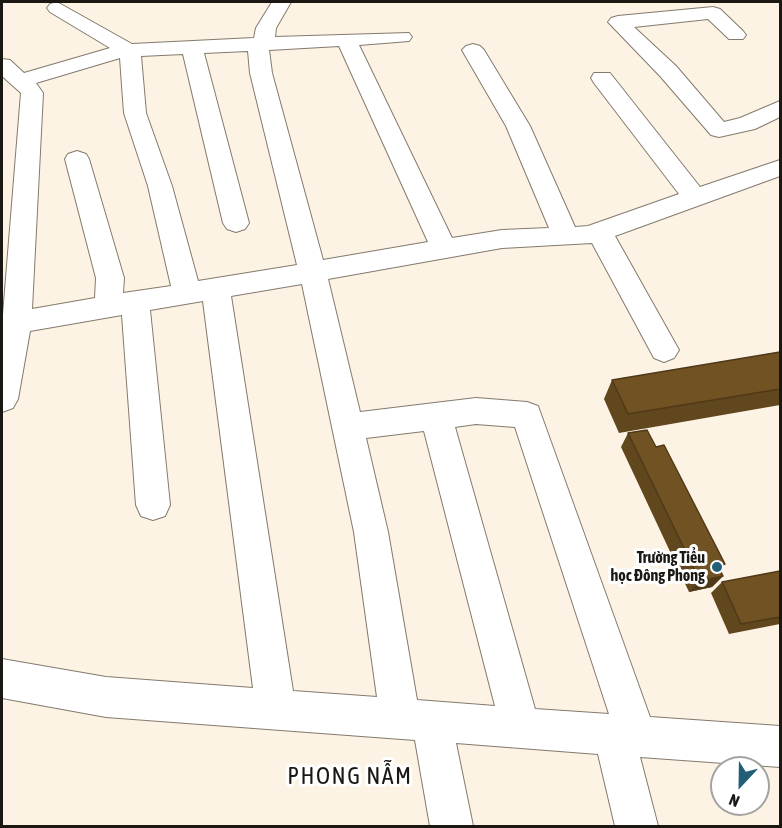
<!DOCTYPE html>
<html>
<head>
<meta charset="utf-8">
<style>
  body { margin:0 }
  #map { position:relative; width:782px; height:828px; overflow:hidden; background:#fdf3e4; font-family:"Asap Condensed",sans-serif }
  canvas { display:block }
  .frame { position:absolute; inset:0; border:3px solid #1b1813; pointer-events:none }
  .north { position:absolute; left:710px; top:756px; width:60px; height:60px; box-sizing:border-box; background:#fff; border:2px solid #a4a3a1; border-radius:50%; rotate:202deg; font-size:16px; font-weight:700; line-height:24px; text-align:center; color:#1b1813 }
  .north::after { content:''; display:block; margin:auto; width:21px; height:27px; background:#225f76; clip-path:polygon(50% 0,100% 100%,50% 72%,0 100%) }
</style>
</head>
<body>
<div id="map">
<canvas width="782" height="828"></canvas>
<div class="frame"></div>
<div class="north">N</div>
</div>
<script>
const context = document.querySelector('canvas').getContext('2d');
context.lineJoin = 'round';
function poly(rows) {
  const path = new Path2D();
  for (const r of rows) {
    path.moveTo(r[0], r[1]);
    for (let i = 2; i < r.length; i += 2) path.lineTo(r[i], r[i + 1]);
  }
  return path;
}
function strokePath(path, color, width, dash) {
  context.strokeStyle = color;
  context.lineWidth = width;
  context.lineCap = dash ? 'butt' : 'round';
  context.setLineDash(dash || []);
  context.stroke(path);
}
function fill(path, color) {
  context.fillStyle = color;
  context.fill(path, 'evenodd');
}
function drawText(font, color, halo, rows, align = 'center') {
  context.font = font + ' "Asap Condensed",sans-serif';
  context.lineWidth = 6;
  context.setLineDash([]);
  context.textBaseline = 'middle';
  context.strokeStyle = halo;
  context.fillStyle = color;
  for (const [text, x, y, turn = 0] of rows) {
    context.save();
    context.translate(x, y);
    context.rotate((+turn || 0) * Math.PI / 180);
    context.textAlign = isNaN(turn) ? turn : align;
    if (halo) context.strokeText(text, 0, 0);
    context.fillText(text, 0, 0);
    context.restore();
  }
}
const minor = poly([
  [57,2,132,44,254,38,256,28,272,2,291,2,276,28,275,37,409,33,412,37,409,41,359,45,452,238,502,230,549,228,506,126,462,50,466,46,473,44,480,46,484,50,530,126,575,227,588,226,679,194,594,83,591,78,594,73,610,73,700,187,780,160,780,176,615,236,679,350,674,358,664,362,654,358,592,243,502,248,328,279,360,412,476,398,527,402,538,406,650,717,780,726,780,767,640,757,658,826,615,826,598,754,456,743,473,826,430,826,415,740,106,717,2,698,2,659,106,677,253,688,203,301,150,310,170,505,165,516,153,520,141,516,136,505,122,315,30,331,18,399,13,408,2,412,2,327,21,93,2,76,2,59,10,60,24,73,110,48,50,12,47,8,50,4,57,2],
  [339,46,428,242,323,260,272,73,269,50,339,46],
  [248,51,250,73,297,265,198,281,172,186,146,113,141,56,183,54,223,223,227,229,236,232,245,229,249,223,204,53,248,51],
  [120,58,124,113,148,186,171,286,123,293,124,278,89,159,86,154,77,151,68,154,65,159,96,278,95,298,32,309,43,93,36,83,120,58],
  [302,284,354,532,377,697,293,691,231,296,302,284],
  [476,424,515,427,609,714,535,709,455,427,476,424],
  [424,431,495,706,417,700,388,532,366,438,424,431],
  [713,7,720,9,743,31,746,35,743,39,729,39,708,19,634,27,676,66,724,122,740,118,780,101,780,117,755,129,719,137,711,135,660,76,608,22,611,18,618,16,713,7]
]);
strokePath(minor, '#837a6d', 2);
fill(minor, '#fff');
fill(poly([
  [780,352,780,405,619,433,604,399,612,380],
  [628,433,656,447,725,564,720,569,723,576,712,587,689,592,621,447],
  [780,571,780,624,729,634,711,593,722,582]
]), '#61471d');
fill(poly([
  [723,576,712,587,689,592,700,581]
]), '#4f3918');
const building = poly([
  [780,352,780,389,628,414,612,380,780,352],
  [647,430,656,447,664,445,725,564,718,566,723,576,700,581,628,433,647,430],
  [780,571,780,617,741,624,722,582,780,571]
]);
fill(building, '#715222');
strokePath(building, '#4f3918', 1.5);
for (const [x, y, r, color] of [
  [717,567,6,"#225f76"]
]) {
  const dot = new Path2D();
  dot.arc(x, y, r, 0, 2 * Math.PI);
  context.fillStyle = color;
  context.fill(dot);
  strokePath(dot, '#fff', 2);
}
drawText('bold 16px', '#1b1813', '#fff', [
  ["Trường Tiểu",705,558],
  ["học Đông Phong",705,576]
], 'right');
context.letterSpacing = '1.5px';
drawText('24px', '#1b1813', '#fff', [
  ["PHONG NẪM",350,776]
]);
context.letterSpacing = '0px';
</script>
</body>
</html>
